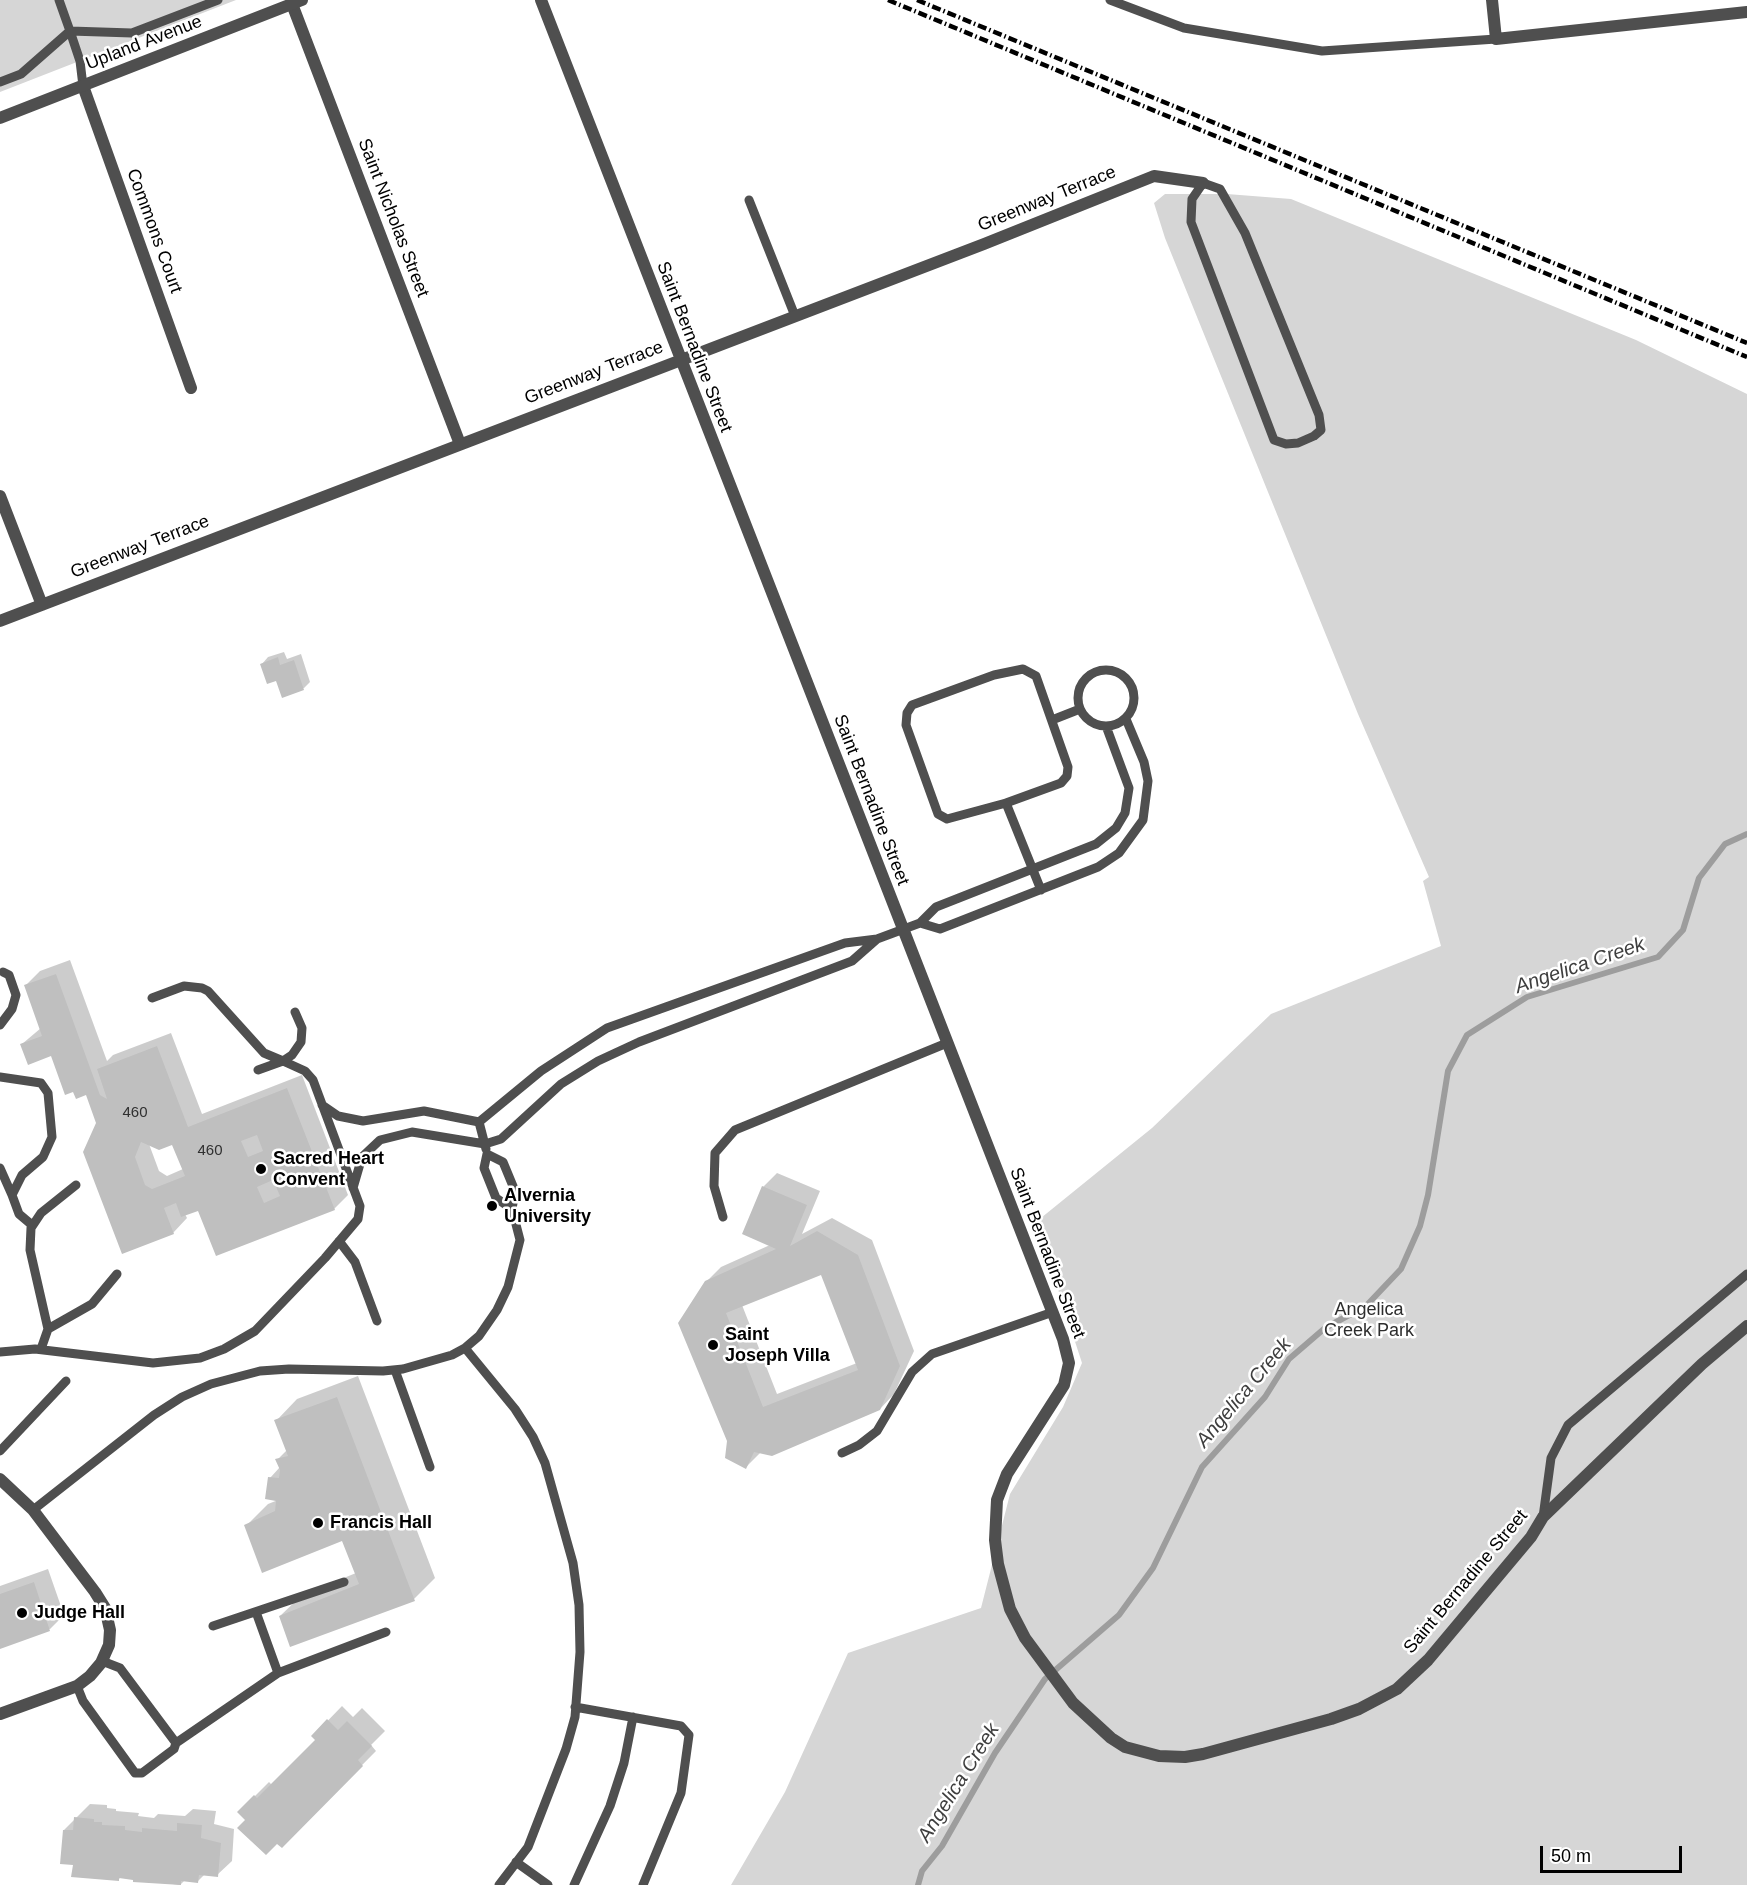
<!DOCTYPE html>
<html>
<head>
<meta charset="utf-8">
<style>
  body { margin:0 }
  #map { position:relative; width:1747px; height:1885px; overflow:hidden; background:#fff; font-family:Helvetica,sans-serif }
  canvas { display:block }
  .scale { position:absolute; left:1540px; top:1846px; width:142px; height:27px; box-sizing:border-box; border:3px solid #000; border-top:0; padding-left:8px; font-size:18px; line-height:21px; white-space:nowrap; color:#000; -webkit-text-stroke:4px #fff; paint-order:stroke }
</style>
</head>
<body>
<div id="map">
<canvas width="1747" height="1885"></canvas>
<div class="scale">50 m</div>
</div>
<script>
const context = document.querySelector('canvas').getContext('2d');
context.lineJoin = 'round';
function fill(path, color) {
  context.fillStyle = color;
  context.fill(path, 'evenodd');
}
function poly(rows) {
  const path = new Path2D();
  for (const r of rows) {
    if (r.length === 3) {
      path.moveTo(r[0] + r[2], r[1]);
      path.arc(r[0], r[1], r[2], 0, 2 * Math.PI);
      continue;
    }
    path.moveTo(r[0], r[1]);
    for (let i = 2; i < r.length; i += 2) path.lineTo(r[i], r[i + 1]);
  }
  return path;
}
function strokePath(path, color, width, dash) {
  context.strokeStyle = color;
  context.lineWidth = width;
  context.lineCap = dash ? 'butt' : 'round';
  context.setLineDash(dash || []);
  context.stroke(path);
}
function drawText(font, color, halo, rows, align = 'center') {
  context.font = font + ' Helvetica,sans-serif';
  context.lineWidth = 5;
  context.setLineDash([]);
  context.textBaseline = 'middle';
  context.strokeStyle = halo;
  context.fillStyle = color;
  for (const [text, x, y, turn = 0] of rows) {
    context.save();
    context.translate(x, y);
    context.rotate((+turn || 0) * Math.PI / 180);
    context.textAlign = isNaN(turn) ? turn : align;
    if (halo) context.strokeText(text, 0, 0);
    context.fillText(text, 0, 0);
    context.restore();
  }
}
fill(poly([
  [0,0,236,0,0,92],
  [1165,194,1227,194,1291,199,1636,340,1747,394,1747,1885,731,1885,785,1792,848,1653,981,1608,1010,1494,1063,1407,1082,1363,1036,1222,1152,1128,1271,1014,1441,946,1423,881,1429,877,1358,714,1165,238,1154,203]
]), '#d6d6d6');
fill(poly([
  [284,652,287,659,301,654,310,682,304,688,283,696,277,679,262,664,268,657],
  [70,960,107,1061,113,1055,171,1033,202,1114,302,1075,348,1195,334,1209,199,1209,185,1214,187,1218,173,1233,98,1124,87,1094,52,1054,22,1044,41,1028,26,985,40,971],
  [173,1143,183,1169,167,1176,159,1171,149,1144],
  [777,1173,820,1191,802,1234,832,1218,872,1240,914,1351,894,1394,880,1409,761,1452,746,1467,729,1440,706,1282,721,1267,770,1245,763,1187],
  [821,1273,857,1363,777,1394,742,1305],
  [358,1376,435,1578,414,1599,280,1616,302,1595,356,1573,343,1539,246,1526,268,1504,278,1500,270,1478,280,1467,277,1460,287,1450,276,1421,297,1399],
  [48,1569,64,1615,50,1629,0,1647,0,1586],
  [342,1706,353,1717,362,1708,385,1731,371,1745,376,1751,282,1846,239,1812,269,1782,272,1785,317,1740,313,1736],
  [90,1804,107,1805,107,1808,116,1809,116,1811,139,1813,138,1816,154,1818,158,1814,185,1816,193,1809,216,1811,214,1824,234,1829,232,1861,217,1875,205,1874,198,1881,185,1880,180,1885,121,1877,119,1879,74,1864,64,1830]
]), '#0003');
strokePath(poly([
  [918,1885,922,1871,942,1846,995,1753,1045,1679,1119,1615,1153,1568,1202,1467,1265,1397,1289,1359,1325,1328,1366,1306,1401,1269,1420,1226,1428,1195,1448,1071,1467,1035,1527,997,1658,957,1683,930,1699,878,1725,844,1747,834]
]), '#9d9d9d', 6);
fill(poly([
  [278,657,280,665,294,660,304,690,282,698,276,681,267,684,260,664],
  [56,974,100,1095,107,1099,97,1069,157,1046,188,1127,287,1088,335,1210,216,1256,198,1211,181,1217,176,1203,164,1208,174,1234,122,1254,83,1152,96,1123,86,1095,76,1099,73,1092,65,1095,51,1056,28,1065,20,1044,42,1036,24,985],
  [257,1135,263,1151,248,1157,241,1141],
  [141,1142,159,1150,172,1145,185,1176,152,1189,145,1185,135,1157],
  [273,1180,280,1196,264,1203,257,1187],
  [762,1186,807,1205,790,1246,817,1231,858,1255,900,1366,880,1410,772,1456,754,1452,746,1469,725,1458,727,1441,678,1323,705,1281,776,1249,742,1234],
  [821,1275,858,1370,763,1407,726,1313],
  [337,1397,415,1601,290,1647,279,1616,359,1584,342,1541,262,1573,244,1525,275,1511,276,1501,265,1499,268,1477,279,1478,280,1470,275,1459,288,1456,274,1420],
  [34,1582,50,1631,0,1649,0,1594],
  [327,1719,338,1730,347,1721,372,1746,358,1760,363,1766,282,1848,277,1844,266,1855,237,1828,245,1820,237,1812,254,1795,257,1798,315,1740,311,1736],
  [74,1817,94,1819,94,1822,102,1822,102,1825,125,1826,125,1830,142,1832,142,1828,177,1831,177,1823,202,1825,201,1838,221,1843,218,1877,199,1875,198,1883,181,1881,181,1885,133,1882,133,1880,119,1878,119,1881,71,1877,73,1865,60,1864,63,1830,73,1830]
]), '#bfbfbf');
strokePath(poly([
  [1110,0,1184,28,1322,51,1496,39],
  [0,82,21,74,70,31,59,0],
  [83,86,80,61,70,31,132,33,218,0],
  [1203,183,1220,189,1245,233,1319,415,1321,430,1314,436,1298,443,1286,444,1274,440,1191,222,1192,199,1203,183],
  [749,200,795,316],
  [1106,698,28],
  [1052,720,1080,709],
  [1106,726,1129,788,1125,813,1116,828,1096,844,936,907,920,923,940,929,1098,867,1119,853,1143,820,1148,781,1144,762,1126,719],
  [1006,803,947,819,938,814,906,725,907,713,912,705,994,675,1023,669,1036,676,1068,767,1067,776,1061,783,1006,803,1041,890],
  [877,939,920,923],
  [152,998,184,986,202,988,208,991,264,1053,283,1061,292,1055,301,1042,302,1028,295,1012],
  [0,1025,12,1009,16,995,9,975,3,972],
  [0,1077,41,1083,48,1093,52,1137,43,1157,22,1175,12,1195,19,1214,32,1225],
  [322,1105,338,1116,363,1121,424,1111,479,1122],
  [479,1122,486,1149],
  [0,1168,12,1195],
  [353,1188,362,1157,380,1140,412,1132,485,1144,501,1139,561,1084,598,1061,639,1042,852,961,877,939,845,943,607,1028,541,1071,479,1122],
  [723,1217,714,1186,715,1153,735,1130,947,1043],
  [339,1241,355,1262,377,1321],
  [48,1329,92,1304,117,1274],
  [465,1348,515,1409,533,1437,545,1463,573,1563,579,1605,580,1652,575,1717,566,1749,528,1847,499,1885],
  [41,1349,48,1329,30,1250,31,1228,41,1213,76,1185],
  [0,1352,35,1349,153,1363,200,1358,224,1349,255,1331,325,1258,358,1219,360,1206,313,1080,305,1071,283,1061,258,1070],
  [395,1370,430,1467],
  [0,1451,66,1381],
  [842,1453,859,1445,877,1431,912,1372,932,1354,1053,1312],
  [33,1510,154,1415,182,1397,211,1384,260,1371,289,1369,383,1371,403,1369,452,1355,465,1348,479,1336,497,1310,508,1287,520,1240,512,1209,515,1191,503,1162,487,1154,484,1168,496,1198,512,1209],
  [1543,1517,1551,1458,1568,1425,1747,1274],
  [256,1612,278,1673],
  [213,1626,344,1582],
  [77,1686,83,1701,135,1773,142,1773,174,1749,176,1743,120,1668,102,1661],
  [575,1707,681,1726,689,1735,681,1793,643,1885],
  [176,1743,278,1673,386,1632],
  [516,1862,548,1885],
  [574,1885,610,1806,624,1763,633,1717]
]), '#4f4f4f', 9);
strokePath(poly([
  [541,0,1063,1339,1069,1363,1064,1385,1007,1474,997,1500,995,1540,998,1564,1010,1609,1025,1638,1073,1703,1111,1738,1125,1747,1159,1756,1185,1757,1203,1754,1331,1719,1359,1709,1397,1689,1428,1660,1531,1537,1543,1517,1702,1364,1747,1326],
  [1492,0,1496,39,1747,12],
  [292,4,460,444],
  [83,86,191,388],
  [0,496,42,605],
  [0,621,984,244,1154,176,1203,183],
  [0,1479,33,1510,95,1592,105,1608,110,1630,109,1645,101,1663,90,1676,77,1686,0,1714]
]), '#4f4f4f', 12);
strokePath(poly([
  [0,118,302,0]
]), '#4f4f4f', 12);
strokePath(poly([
  [888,0,1747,357],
  [917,0,1747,343]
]), '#000', 4.5, [9, 3, 1.5, 3]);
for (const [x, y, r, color] of [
  [261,1169,6,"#000"],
  [492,1206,6,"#000"],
  [713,1345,6,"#000"],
  [318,1523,6,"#000"],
  [22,1613,6,"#000"]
]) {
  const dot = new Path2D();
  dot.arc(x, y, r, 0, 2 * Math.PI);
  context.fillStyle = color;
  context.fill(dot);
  strokePath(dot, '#fff', 2);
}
drawText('15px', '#303030', null, [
  ["460",135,1113],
  ["460",210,1151]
]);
drawText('18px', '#000', '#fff', [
  ["Upland Avenue",144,43,-21],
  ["Greenway Terrace",1047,199,-22],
  ["Saint Nicholas Street",393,218,69],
  ["Commons Court",154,231,70],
  ["Saint Bernadine Street",694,347,69],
  ["Greenway Terrace",594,373,-21],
  ["Greenway Terrace",140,547,-21],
  ["Saint Bernadine Street",871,800,69],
  ["Saint Bernadine Street",1047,1253,69],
  ["Saint Bernadine Street",1466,1582,-50]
]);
drawText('bold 18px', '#000', '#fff', [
  ["Sacred Heart",273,1159],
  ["Convent",273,1180],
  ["Alvernia",504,1196],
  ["University",504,1217],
  ["Saint",725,1335],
  ["Joseph Villa",725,1356],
  ["Francis Hall",330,1523],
  ["Judge Hall",34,1613]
], 'left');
drawText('18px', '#2d2d2d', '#fff', [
  ["Angelica",1369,1310],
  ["Creek Park",1369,1331]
]);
drawText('italic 20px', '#3e3e3e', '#fff', [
  ["Angelica Creek",1580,966,-19],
  ["Angelica Creek",1244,1393,-50],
  ["Angelica Creek",959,1783,-58]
]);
</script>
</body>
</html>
